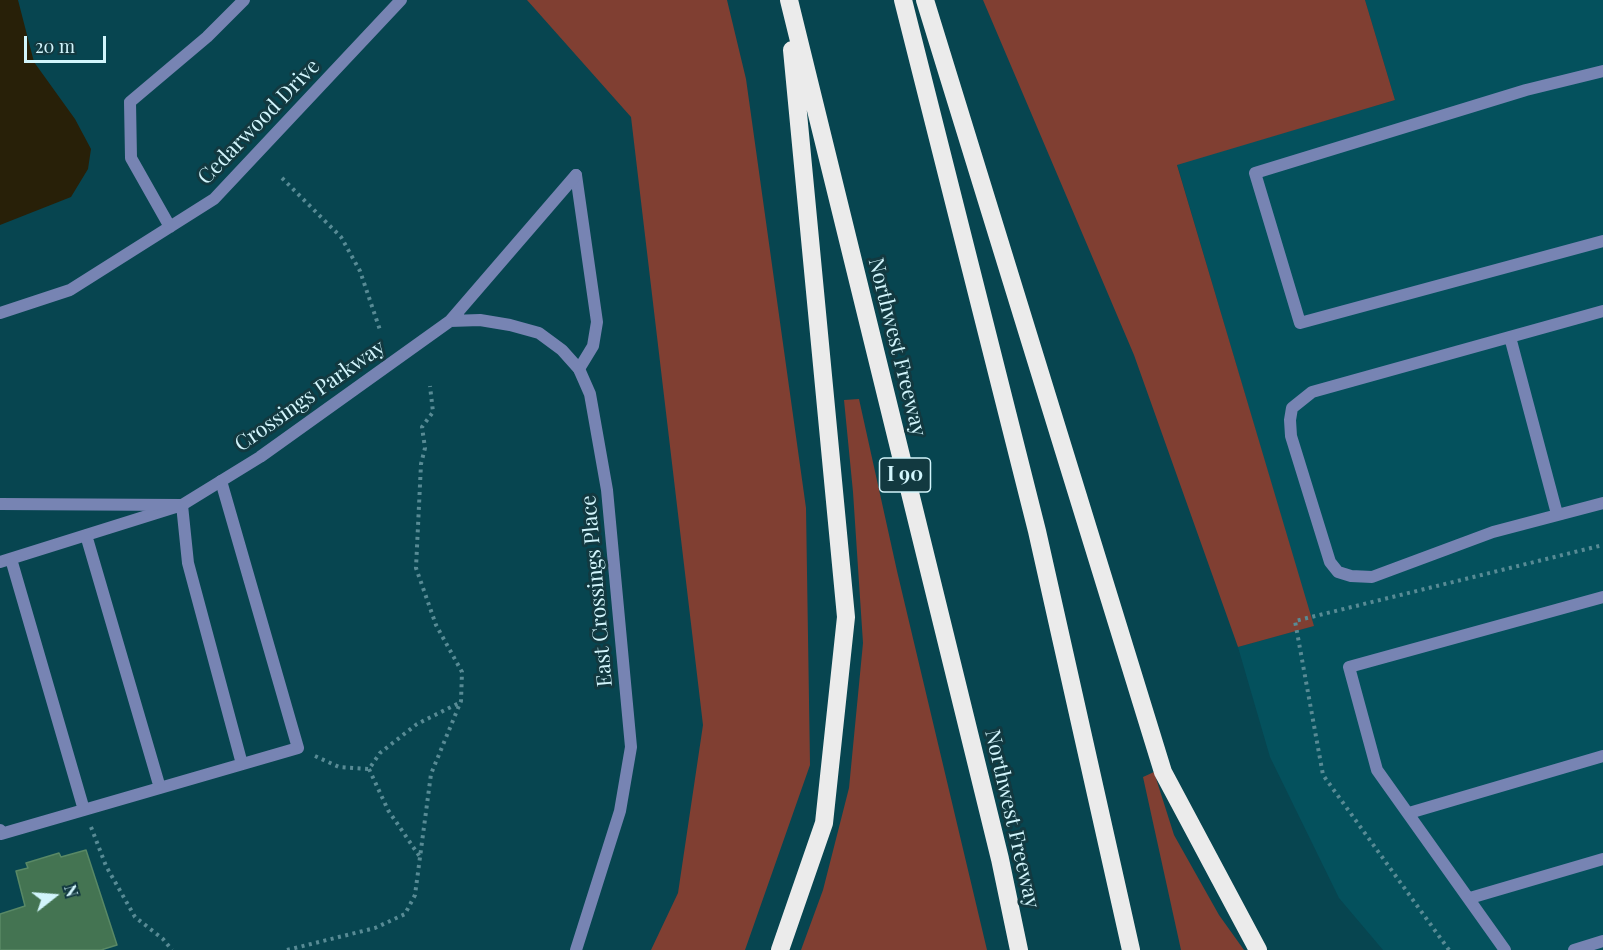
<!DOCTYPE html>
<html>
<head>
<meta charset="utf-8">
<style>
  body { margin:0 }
  #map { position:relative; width:1603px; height:950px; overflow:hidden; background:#074550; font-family:"Playfair Display",serif }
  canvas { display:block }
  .north { position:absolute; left:24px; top:866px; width:60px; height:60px; -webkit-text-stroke:4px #123940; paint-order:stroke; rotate:73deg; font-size:16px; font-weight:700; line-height:24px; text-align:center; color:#d2f5fc }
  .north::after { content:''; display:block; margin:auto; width:21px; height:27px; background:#d2f5fc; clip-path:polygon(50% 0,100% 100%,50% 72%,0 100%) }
  .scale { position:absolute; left:24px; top:36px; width:82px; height:27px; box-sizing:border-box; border:3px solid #d2f5fc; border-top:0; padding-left:8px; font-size:18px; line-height:21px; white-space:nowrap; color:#d2f5fc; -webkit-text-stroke:4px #123940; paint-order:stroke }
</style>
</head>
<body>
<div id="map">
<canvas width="1603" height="950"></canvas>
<div class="north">N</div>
<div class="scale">20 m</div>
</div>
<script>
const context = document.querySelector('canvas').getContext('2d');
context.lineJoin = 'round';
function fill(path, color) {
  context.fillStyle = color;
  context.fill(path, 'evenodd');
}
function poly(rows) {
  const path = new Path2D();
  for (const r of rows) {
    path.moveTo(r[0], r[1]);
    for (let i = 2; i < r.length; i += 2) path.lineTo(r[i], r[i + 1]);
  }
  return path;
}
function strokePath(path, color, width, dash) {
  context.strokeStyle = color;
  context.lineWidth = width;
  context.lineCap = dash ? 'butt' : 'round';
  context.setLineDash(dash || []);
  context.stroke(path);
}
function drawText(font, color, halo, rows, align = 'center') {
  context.font = font + ' "Playfair Display",serif';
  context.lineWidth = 6;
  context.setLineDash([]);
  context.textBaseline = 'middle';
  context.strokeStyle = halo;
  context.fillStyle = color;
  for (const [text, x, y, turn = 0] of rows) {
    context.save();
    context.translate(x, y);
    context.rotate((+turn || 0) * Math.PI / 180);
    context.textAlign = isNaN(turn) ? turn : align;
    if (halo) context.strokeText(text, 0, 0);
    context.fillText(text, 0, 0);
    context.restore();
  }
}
fill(poly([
  [1365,0,1603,0,1603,950,1383,950,1339,898,1270,757,1238,647,1313,626,1177,164,1395,100]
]), '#04515d');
fill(poly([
  [527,0,727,0,746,79,806,508,810,765,745,950,651,950,678,893,703,725,631,117],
  [983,0,1365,0,1395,100,1177,165,1314,626,1238,647,1134,355],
  [859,399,897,571,987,950,801,950,823,890,849,788,863,643,853,492,844,400],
  [1154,772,1174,835,1219,915,1244,950,1181,950,1143,777]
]), '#803f32');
fill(poly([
  [0,0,18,0,34,62,75,119,91,149,88,169,71,197,0,225]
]), '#282008');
const building = poly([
  [86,850,117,945,101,950,0,950,0,914,25,906,16,871,28,868,26,863,59,853,61,857,86,850]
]);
fill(building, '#447452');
strokePath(building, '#598966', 1.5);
strokePath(poly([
  [282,178,341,237,360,271,380,330],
  [315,756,339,767,369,769,380,753,417,724,461,702],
  [369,769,388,810,420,857],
  [91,827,106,866,135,917,163,939,172,950],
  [287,950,375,928,405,914,415,895,431,774,461,701,462,672,436,625,416,568,421,464,425,448,422,427,433,412,430,386],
  [1449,950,1323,775,1295,621,1603,545]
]), '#588b95', 4, [3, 4.5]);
strokePath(poly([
  [1603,71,1526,90,1255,173,1300,323,1603,241],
  [576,175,597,322,593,346,579,369],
  [1603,311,1312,392,1292,408,1290,420,1291,436,1330,562,1338,572,1351,576,1372,577,1493,532,1603,503],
  [1510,337,1557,514],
  [86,535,160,788],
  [11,559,84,810],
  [0,562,182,505,188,563,242,764],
  [1409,813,1603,756],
  [0,830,1,834,298,748,221,481],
  [1470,898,1603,859],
  [1505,950,1377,770,1349,667,1603,597],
  [1574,950,1603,941]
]), '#7784b3', 12);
strokePath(poly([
  [170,227,131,158,130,102,207,37,244,0],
  [0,313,70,290,214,199,401,0],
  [450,321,480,320,510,325,539,333,562,350,579,369,590,394,607,490,631,747,620,811,576,950],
  [0,504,182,505,260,457,450,321,576,175]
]), '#7784b3', 12);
strokePath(poly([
  [789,0,1000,859,1019,950],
  [903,0,1037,531,1131,950],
  [925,0,1163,772,1258,950],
  [780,950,824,823,846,617,792,50]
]), '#ebebeb', 18);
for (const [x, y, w] of [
  [905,475,51]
]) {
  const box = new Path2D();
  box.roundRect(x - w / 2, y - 17, w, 34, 4.5);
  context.fillStyle = '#123940';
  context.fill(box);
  strokePath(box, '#d2f5fc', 1.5);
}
drawText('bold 20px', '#d2f5fc', null, [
  ["I 90",905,475]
]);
drawText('21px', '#d2f5fc', '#123940', [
  ["Cedarwood Drive",259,122,-46],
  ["Northwest Freeway",897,347,76],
  ["Crossings Parkway",310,396,-35],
  ["East Crossings Place",597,591,-95],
  ["Northwest Freeway",1012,819,77]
]);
</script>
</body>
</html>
